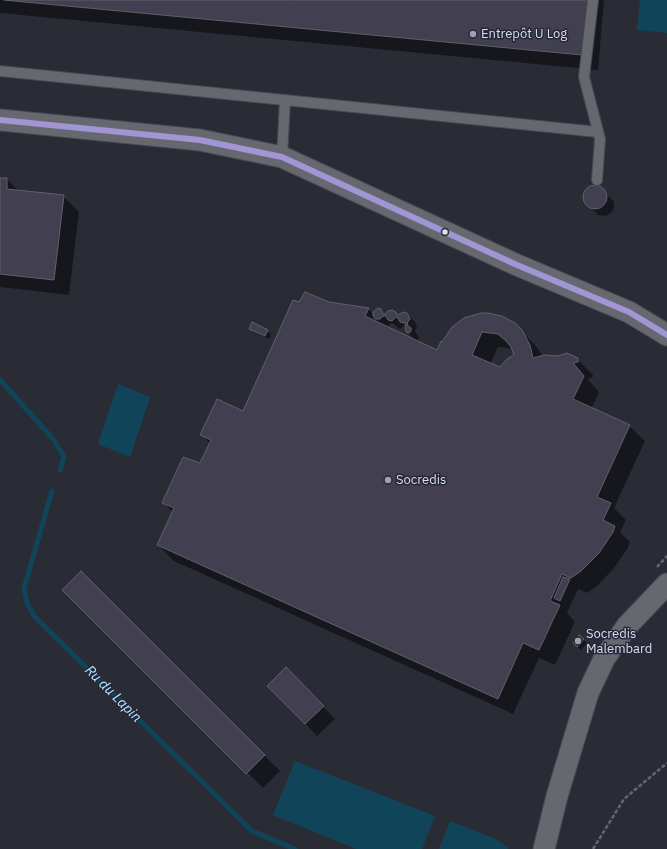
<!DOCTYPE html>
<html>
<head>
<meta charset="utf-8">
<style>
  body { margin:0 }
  canvas { display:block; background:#2a2c35 }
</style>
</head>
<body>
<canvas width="667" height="849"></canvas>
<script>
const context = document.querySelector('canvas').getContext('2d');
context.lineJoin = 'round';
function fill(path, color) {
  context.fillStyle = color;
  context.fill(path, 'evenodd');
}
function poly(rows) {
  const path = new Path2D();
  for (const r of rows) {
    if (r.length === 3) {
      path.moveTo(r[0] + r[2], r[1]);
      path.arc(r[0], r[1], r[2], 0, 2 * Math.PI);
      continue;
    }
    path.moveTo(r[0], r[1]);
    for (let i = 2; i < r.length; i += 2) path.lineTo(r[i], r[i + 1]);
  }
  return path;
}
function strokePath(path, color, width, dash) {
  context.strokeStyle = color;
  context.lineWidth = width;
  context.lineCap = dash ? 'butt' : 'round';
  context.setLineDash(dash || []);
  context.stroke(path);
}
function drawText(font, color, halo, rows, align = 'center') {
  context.font = font + ' "IBM Plex Sans",sans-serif';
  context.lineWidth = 3;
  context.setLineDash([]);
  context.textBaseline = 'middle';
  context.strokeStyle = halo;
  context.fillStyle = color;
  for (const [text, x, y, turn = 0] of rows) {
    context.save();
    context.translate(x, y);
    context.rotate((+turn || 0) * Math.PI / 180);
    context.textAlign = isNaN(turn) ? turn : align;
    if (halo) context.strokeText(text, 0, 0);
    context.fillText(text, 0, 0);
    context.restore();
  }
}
fill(poly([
  [640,0,667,0,667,33,637,30],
  [118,384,150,397,130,457,98,444],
  [295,761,435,816,422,849,356,849,273,815],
  [450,821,498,840,508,847,508,849,439,849]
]), '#104458');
fill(poly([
  [0,0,604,0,598,70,0,13],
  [0,179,7,179,19,191,63,196,79,212,69,295,0,287],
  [593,186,600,187,614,202,614,207,612,212,606,216,598,215,586,203,584,198,586,190],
  [329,303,368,309,374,315,381,310,385,315,395,313,398,316,407,314,415,322,417,327,415,331,419,337,419,339,416,342,437,351,453,328,519,329,535,345,543,356,577,359,593,375,593,377,588,379,599,392,591,409,629,426,645,441,614,508,626,520,620,532,630,542,628,548,614,568,597,586,587,593,578,589,567,613,575,622,555,665,539,658,513,714,174,561,158,545,173,512,163,502,201,464,210,443,202,435,243,412,300,304],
  [392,323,400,329,405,325,407,332,416,341,386,327],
  [498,347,513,349,515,356,500,369,490,364],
  [250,328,267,331,271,334,269,339,254,332],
  [81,572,280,771,263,788,64,590],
  [579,636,587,643,581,650,574,643],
  [298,680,335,719,317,736,269,686]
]), '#0007');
strokePath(poly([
  [0,380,54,440,64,457,60,470],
  [52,491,24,588,27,603,35,617,252,831,295,849]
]), '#104458', 5);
const building = poly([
  [4,0,588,0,582,55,4,0],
  [0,178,7,178,7,189,64,195,54,280,0,274,0,178],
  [595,197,12],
  [305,292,329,302,369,308,365,316,437,350,441,341,442,342,452,327,464,318,481,313,488,313,502,316,515,323,522,330,530,345,533,358,544,355,558,356,567,353,578,358,578,362,573,363,584,376,573,399,630,425,597,497,611,503,603,520,615,526,613,532,599,553,581,571,571,578,562,574,550,601,560,605,539,650,523,643,498,699,157,545,174,508,162,503,183,457,200,463,211,440,200,435,217,399,243,411,293,300,299,302,305,292],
  [482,332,498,334,506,341,511,347,514,355,507,359,500,367,472,355,482,332],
  [378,308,381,309,383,314,386,314,388,311,392,310,396,312,397,315,404,312,407,313,410,319,407,323,408,326,411,328,411,331,409,333,406,332,405,323,400,322,398,318,396,317,392,321,388,320,386,316,383,316,380,319,375,319,373,316,373,312,378,308],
  [252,322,268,330,265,336,249,329,252,322],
  [81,571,265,755,246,774,62,590,81,571],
  [563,577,570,579,560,601,554,598,563,577],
  [579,635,584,639,577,647,573,643,579,635],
  [286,667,324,706,305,724,267,686,286,667]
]);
fill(building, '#423f50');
strokePath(building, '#606068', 1);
const lane = poly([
  [593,0,584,77,600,139,597,180],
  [0,71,598,132],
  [282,157,285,100]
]);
const street = poly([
  [0,120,200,140,282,157,517,265,629,312,667,335],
  [544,849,557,796,588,693,604,659,627,626,667,584]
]);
strokePath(lane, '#484952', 12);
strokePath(street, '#484952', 23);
strokePath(poly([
  [657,567,667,556],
  [593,849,624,799,667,763]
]), '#65676e', 2.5, [4, 2]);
strokePath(lane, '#666870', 10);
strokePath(street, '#666870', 21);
strokePath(poly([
  [0,120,200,140,282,157,517,265,629,312,667,335]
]), '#a295d3', 6);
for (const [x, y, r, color] of [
  [473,34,4,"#9ea0ab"],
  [445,232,3.5,"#dcdeea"],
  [388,480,4,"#9ea0ab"],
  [578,641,4,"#9ea0ab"]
]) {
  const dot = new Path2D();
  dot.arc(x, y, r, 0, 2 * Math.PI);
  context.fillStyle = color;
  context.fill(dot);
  strokePath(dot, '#25283a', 1.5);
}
drawText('13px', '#dcdeea', '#25283a', [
  ["Entrepôt U Log",481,34],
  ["Socredis",396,480],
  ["Socredis",586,634],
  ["Malembard",586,649]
], 'left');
drawText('italic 14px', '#b9e7fe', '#25283a', [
  ["Ru du Lapin",113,694,45]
]);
</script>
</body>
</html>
